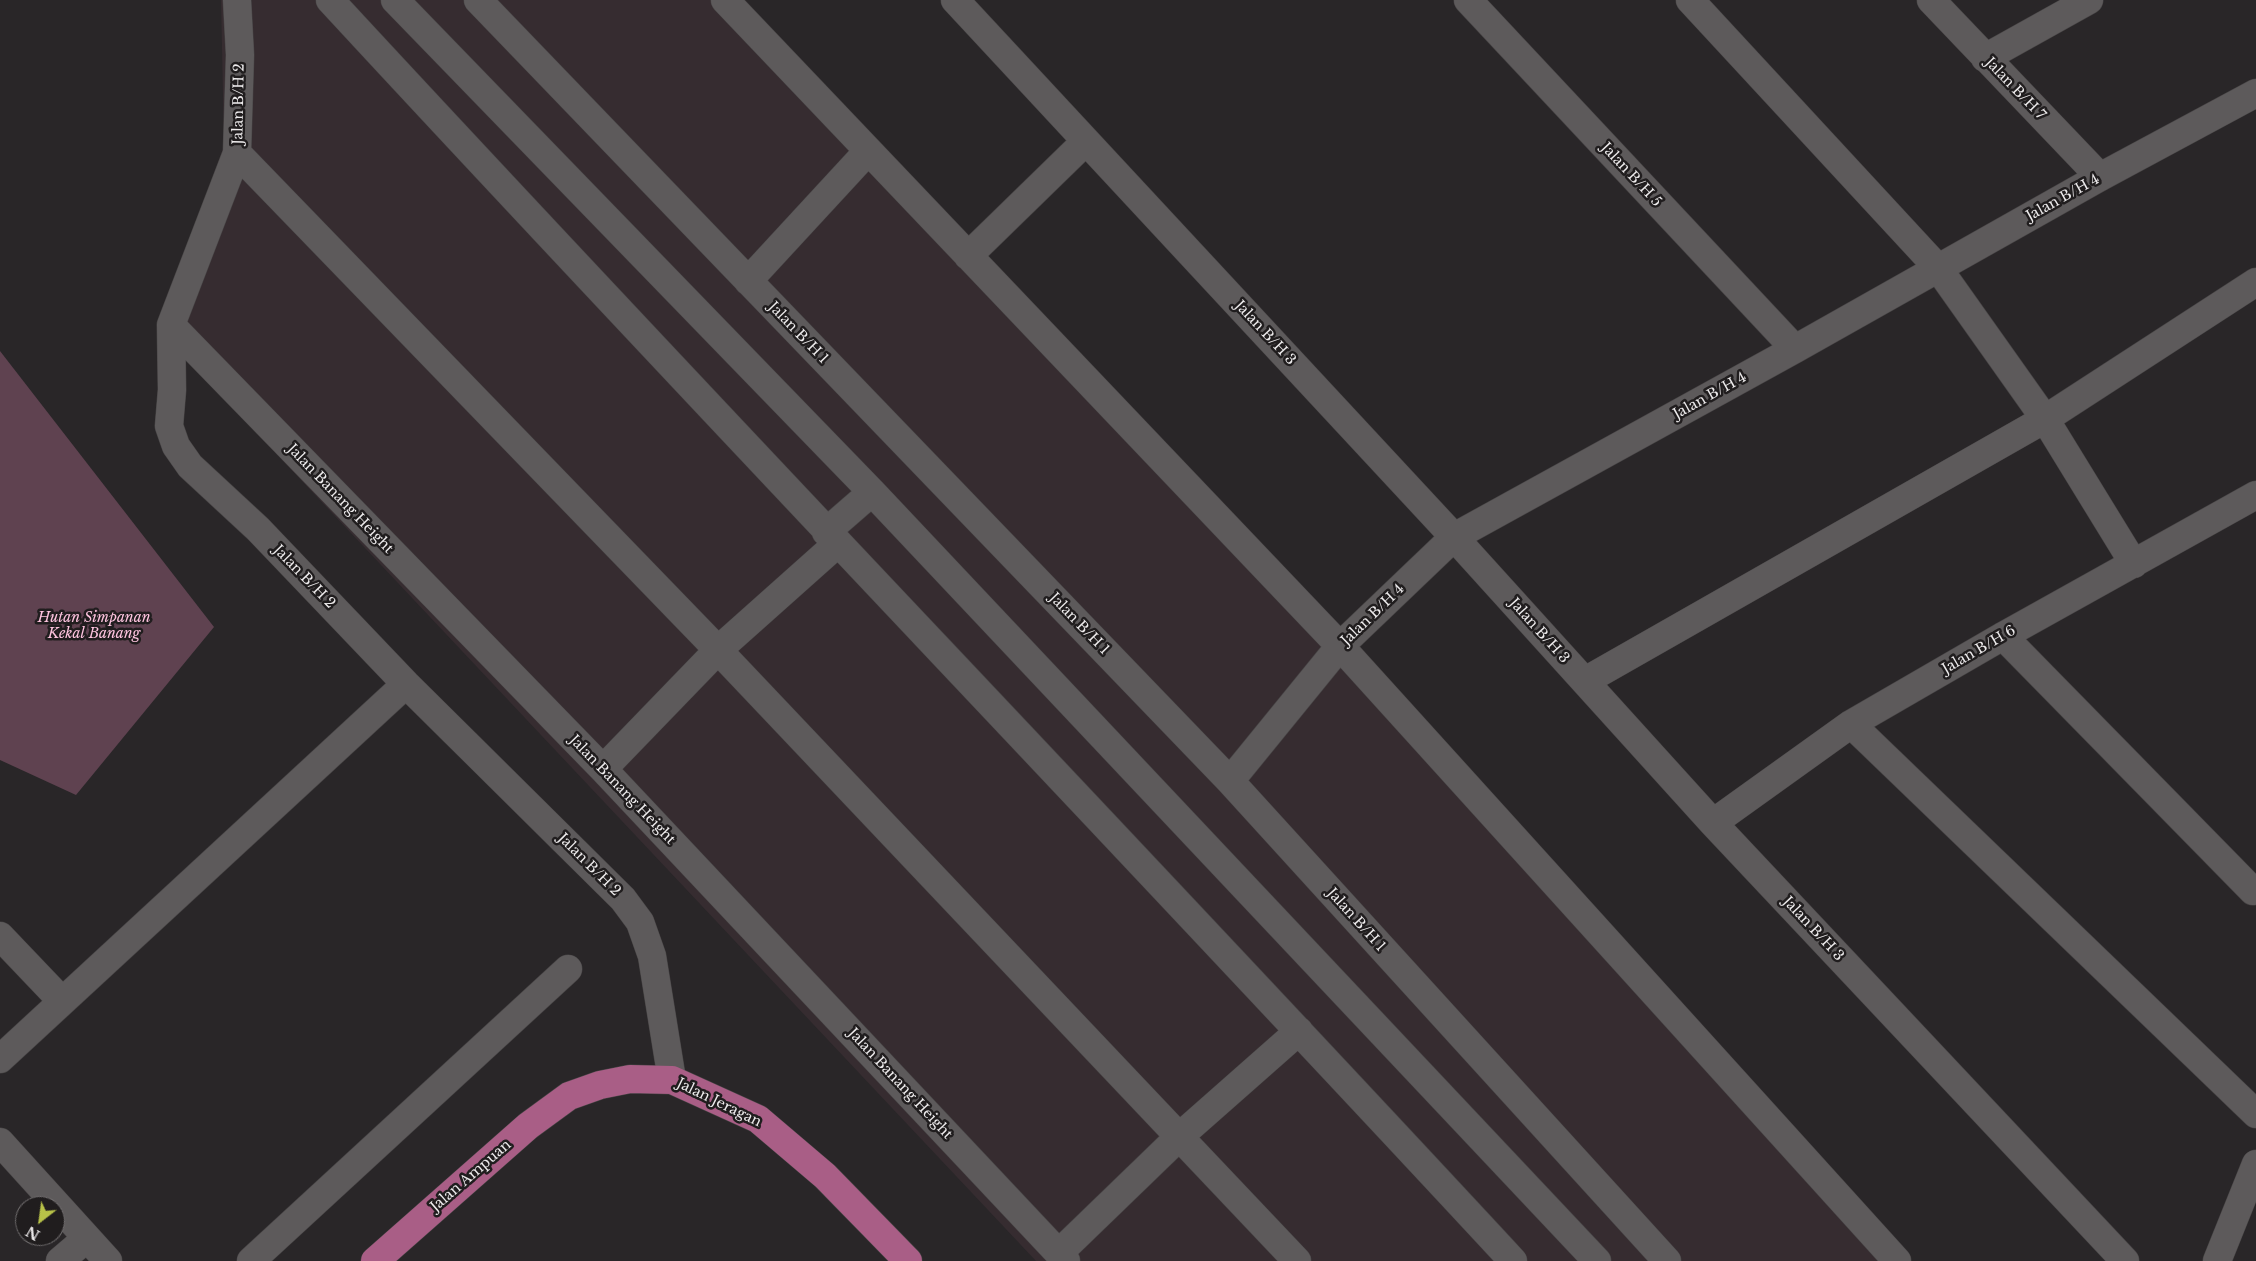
<!DOCTYPE html>
<html>
<head>
<meta charset="utf-8">
<style>
  body { margin:0 }
  #map { position:relative; width:2256px; height:1261px; overflow:hidden; background:#292628; font-family:"Libre Baskerville",serif }
  canvas { display:block }
  .north { position:absolute; left:15px; top:1196px; width:50px; height:50px; box-sizing:border-box; background:#201d1e; border:1px solid #726f70; border-radius:50%; rotate:210deg; font-size:14px; font-weight:700; line-height:20px; text-align:center; color:#edebec }
  .north::after { content:''; display:block; margin:auto; width:18px; height:22px; background:#b7c148; clip-path:polygon(50% 0,100% 100%,50% 72%,0 100%) }
</style>
</head>
<body>
<div id="map">
<canvas width="2256" height="1261"></canvas>
<div class="north">N</div>
</div>
<script>
const g = document.querySelector('canvas').getContext('2d');
g.lineJoin = 'round';
function fillPath(path, color) { g.fillStyle = color; g.fill(path, 'evenodd'); }
function stroke(path, color, width, dash) { g.strokeStyle = color; g.lineWidth = width; g.lineCap = dash ? 'butt' : 'round'; g.setLineDash(dash || []); g.stroke(path); }
function label(font, color, halo, rows, align = 'center') {
  g.font = font + ' "Libre Baskerville",serif'; g.lineWidth = 5; g.setLineDash([]); g.textBaseline = 'middle'; g.strokeStyle = halo; g.fillStyle = color; for (const [text, x, y, turn = 0] of rows) {
    g.save(); g.translate(x, y); g.rotate((+turn || 0) * Math.PI / 180); g.textAlign = isNaN(turn) ? turn : align; if (halo) g.strokeText(text, 0, 0); g.fillText(text, 0, 0); g.restore();
  }
}
fillPath(new Path2D(`
  M221 0H738L1908 1261H1036L158 328 224 146Z`), '#362c30');
fillPath(new Path2D(`
  M0 351 214 627 76 795 0 760Z`), '#5f4250');
const minor = new Path2D(`
  M237 0 240 55 237 153 171 325 172 390 169 426 176 446 190 466 258 529 406 684 623 899 640 922 652 956 672 1080
  M330 0C721 423 1121 838 1513 1261
  M395 0 872 492 1597 1261
  M478 0 1230 781 1667 1261
  M725 0 1340 646 1897 1261
  M955 0 1454 537 1713 823 2125 1261
  M1468 0 1795 349
  M1690 0 1938 268 2045 419 2134 564
  M1931 0 2100 177
  M1985 58 2089 0
  M237 153 718 650 1297 1261
  M968 256 1086 141
  M748 281 868 151
  M171 325 603 769 1066 1261
  M826 532 872 492
  M2003 636 2253 891
  M1585 681 2045 419 2256 282
  M1851 724 2256 1114
  M603 769 718 650 838 543
  M1230 781 1340 646 1454 537 1795 349 2100 177 2256 93
  M1713 823 1851 724 2003 636 2256 495
  M0 936 62 1001
  M0 1059 406 684
  M0 1142 108 1261
  M1059 1253 1180 1136 1299 1031
  M60 1261 87 1238
  M251 1261 568 969
  M2217 1261 2256 1164`);
const major = new Path2D(`
  M375 1261 528 1126 569 1096 600 1085 630 1079 672 1080 758 1119 825 1176 908 1261`);
stroke(minor, '#474445', 29);
stroke(major, '#474445', 29);
stroke(minor, '#5d5a5b', 28);
stroke(major, '#a95e86', 28);
label('14px', '#edebec', '#201d1e', [
  ["Jalan B/H 7",2015,89,46],
  ["Jalan B/H 2",239,104,-89],
  ["Jalan B/H 5",1631,175,47],
  ["Jalan B/H 4",2063,198,-29],
  ["Jalan B/H 1",798,333,46],
  ["Jalan B/H 3",1265,333,47],
  ["Jalan B/H 4",1710,396,-29],
  ["Jalan Banang Height",340,499,46],
  ["Jalan B/H 2",304,577,46],
  ["Jalan B/H 4",1373,615,-44],
  ["Jalan B/H 1",1079,624,46],
  ["Jalan B/H 3",1539,631,48],
  ["Jalan B/H 6",1979,650,-30],
  ["Jalan Banang Height",622,790,46],
  ["Jalan B/H 2",589,865,45],
  ["Jalan B/H 1",1356,920,48],
  ["Jalan B/H 3",1813,929,47],
  ["Jalan Banang Height",900,1084,47],
  ["Jalan Jeragan",719,1103,26],
  ["Jalan Ampuan",471,1176,-41]
]);
label('italic 14px', '#fec4df', '#201d1e', [
  ["Hutan Simpanan",94,618],
  ["Kekal Banang",94,634]
]);
</script>
</body>
</html>
